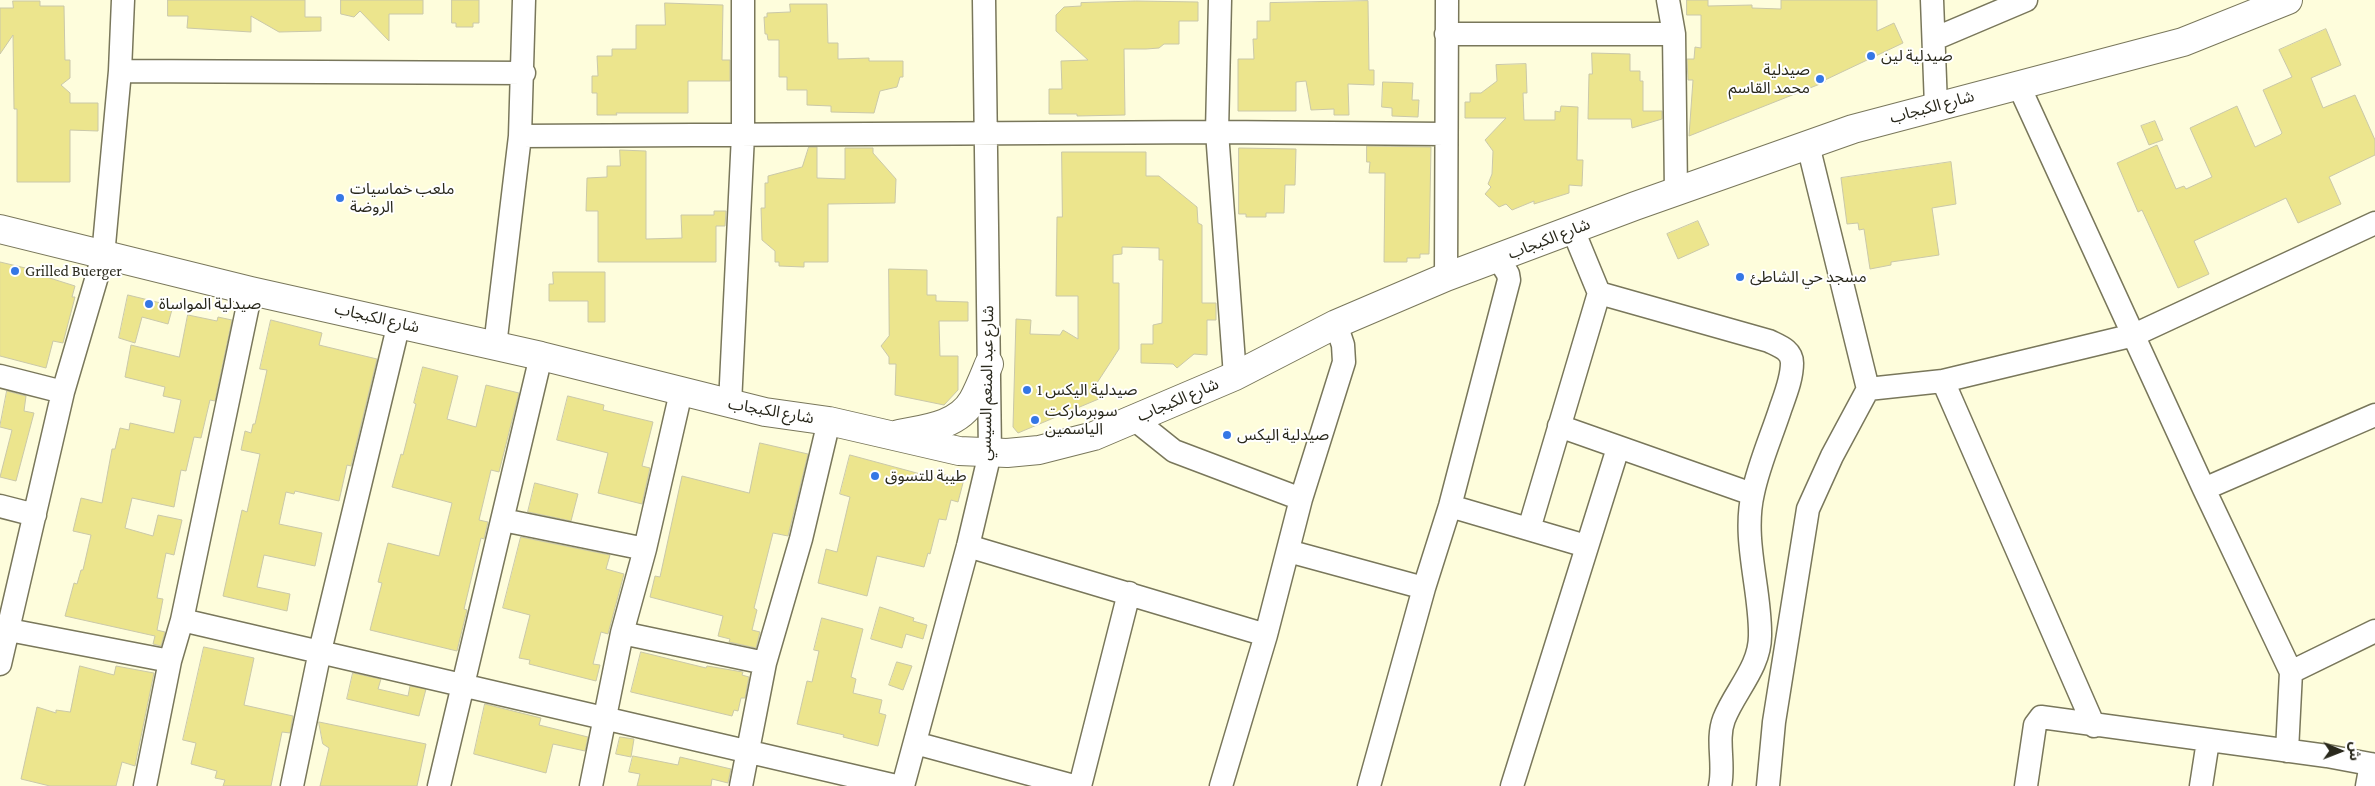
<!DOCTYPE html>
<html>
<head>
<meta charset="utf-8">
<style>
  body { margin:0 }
  #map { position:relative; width:2375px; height:786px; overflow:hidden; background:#fefddc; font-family:"Crimson Pro","Noto Sans Arabic",serif }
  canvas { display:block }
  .north { position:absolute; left:2315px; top:726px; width:50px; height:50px; -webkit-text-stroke:4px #fff; paint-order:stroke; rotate:91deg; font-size:14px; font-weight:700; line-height:20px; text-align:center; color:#29281c }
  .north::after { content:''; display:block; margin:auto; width:18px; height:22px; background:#29281c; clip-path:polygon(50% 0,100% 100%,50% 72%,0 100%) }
</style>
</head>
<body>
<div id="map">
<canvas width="2375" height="786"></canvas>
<div class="north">ش</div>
</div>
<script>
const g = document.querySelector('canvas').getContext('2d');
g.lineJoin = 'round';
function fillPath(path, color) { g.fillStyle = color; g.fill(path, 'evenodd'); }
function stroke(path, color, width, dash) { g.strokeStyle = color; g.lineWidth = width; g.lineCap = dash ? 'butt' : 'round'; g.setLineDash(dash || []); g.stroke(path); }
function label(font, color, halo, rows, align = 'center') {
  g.font = font + ' "Crimson Pro","Noto Sans Arabic",serif'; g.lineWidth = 4; g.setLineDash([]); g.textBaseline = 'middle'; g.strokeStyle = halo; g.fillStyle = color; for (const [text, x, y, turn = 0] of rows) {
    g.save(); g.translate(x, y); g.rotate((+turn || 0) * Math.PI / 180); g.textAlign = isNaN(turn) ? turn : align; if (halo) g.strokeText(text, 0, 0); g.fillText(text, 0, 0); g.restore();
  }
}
const building = new Path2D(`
  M168 0H305V17H321V31L279 32 251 16V32L187 28 188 16H168Z
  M341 0H423V14H389V41L360 11 354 17 341 14Z
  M452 0H479V23H473V27H456V23H452Z
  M1687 0H1708V6L1752 5V8L1781 9V0H1877V31L1894 23 1903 43 1825 80V82L1689 136 1693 80H1688L1687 59H1694L1695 47 1701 48V15H1687Z
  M13 1H40V6H64L65 60H70V78L61 85 70 93V103H98V131L70 130V182H17V109H14L13 35 0 54V8H13Z
  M1136 1 1198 2V21H1179V44H1164L1159 48 1146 49H1124L1125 115 1077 116V114H1049V89H1062L1061 61 1088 60 1056 31V15L1064 7 1081 6V3Z
  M1368 1 1369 70H1374V85L1348 84 1349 115H1334V109L1311 110 1306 81 1296 82V111H1238V59H1254L1253 39H1257V21H1270V3Z
  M665 3 723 5 722 60H730V81H688V113H616L617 115H597V93H592V76H598L597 56H612V49H636V25H665Z
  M790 4H827L828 43H838V59L869 58V61H903V77H900L897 87 880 91 874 113 831 112V106L807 105V90H787V77H779V40H768L767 34H765L764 17H767V13L790 12Z
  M2326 29 2341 65 2311 78 2323 108 2355 95 2375 140V155L2329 177 2341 204 2298 223 2286 198 2194 241 2209 274 2178 288 2142 210 2138 212 2117 163 2157 145 2176 189 2184 186 2186 189 2212 177 2190 128 2237 106 2255 147 2280 135 2282 133 2263 90 2292 77 2279 50Z
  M1592 53 1630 54V71H1640V81H1643V111H1662V119L1632 128 1631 119H1588L1589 74H1592Z
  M1526 64 1527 93H1523L1524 120H1555V111L1560 112 1561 106 1578 107 1577 160H1583L1582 186 1569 185V193L1534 204V201L1512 210 1506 204 1499 207 1485 194 1491 187 1488 184 1492 174 1493 151 1485 140 1506 118H1465V102H1470V93H1481L1497 81 1496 65Z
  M1383 82 1413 83 1412 100H1419L1418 117 1392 116V108L1382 107Z
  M2155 121 2163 140 2149 145 2141 126Z
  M1367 146 1431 147 1429 254H1420V258H1407V262H1384L1385 173H1369L1370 162H1367Z
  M809 147H817V178L845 179V148H873V153L896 179 895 203 828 204V262H804V267L779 266V262H775V251L762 240 761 208H765V183H768V176L802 167Z
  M1239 148 1296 149 1295 185H1285L1284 213H1266V217H1246V214H1239Z
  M620 150 646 151V239L682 238 681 215H714V211H726L725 226H716V262H598V211H586L587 178 607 177V166H620Z
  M1062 152H1146V176H1159L1197 207 1198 223 1202 225V303H1216V320H1207V355L1194 354 1177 368 1173 364 1141 363V344H1153V325L1162 323 1163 260H1159V248L1122 247V254L1113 255V283H1119V349L1095 386 1101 398 1018 433 1013 427 1016 319 1031 320 1030 334 1060 335 1063 330 1078 339V296H1056L1057 217H1062Z
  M1951 162 1956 204 1932 208 1939 255 1891 262V265L1870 269 1864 229 1859 230 1858 223 1847 224 1841 178Z
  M1698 221 1709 245 1678 259 1667 234Z
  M0 262 38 271 37 274 75 286 72 297H75L63 343 53 341 46 368 0 356Z
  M889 269 927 270V295H936V301L968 302V321H939L940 356H958V390L944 405 895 395 896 364H889V357L881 346 889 336Z
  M553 272H605V322H588V301H549V284H553Z
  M128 295 173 306 168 324 142 317 135 343 119 338Z
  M188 315 217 321 218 317 232 320 215 401 210 400 201 438 194 437 186 471 181 470 174 507 132 498 125 528 153 536 158 515 182 520 174 555 166 553 157 598 163 599 157 630 165 632 161 646 153 644 155 636 65 616 74 583 77 584 81 570H83L91 535 73 531 81 498 102 503 112 449H115L120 428 129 430 130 423 174 433 181 400 163 396 165 387 125 377 131 345 179 357Z
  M271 320 322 333 319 345 377 359 351 466 347 465 339 501 295 491 294 494 286 492 279 524 322 533 315 566 264 555 257 587 290 594 287 611 223 596 242 510 247 512 260 454 241 450 245 431 251 433 253 424H255L267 370 260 369Z
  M423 367 458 376 447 419 476 427 486 385 519 393 499 472 491 470 479 520 488 522 484 539 481 538 464 609 467 610 457 651 370 630 382 583 378 582 388 543 439 556 452 503 392 487 401 454 403 455 416 404 414 403Z
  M7 391 26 396 24 411 34 413 16 481 0 477 12 430 0 427Z
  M568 396 604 405 603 410 653 422 642 466 650 468 642 504 598 493 608 453 557 440Z
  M760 443 808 454 788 536 773 533 754 608 757 610 752 630 760 632 756 648 729 642 730 639 718 636 723 616 650 597 655 576 660 577 682 476 749 493Z
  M850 455 939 479 940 474 964 479 958 502 951 500 946 520 939 519 930 554 928 553 924 567 877 556 867 596 818 583 826 549 837 552 850 497 840 494Z
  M535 483 578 494 571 521 528 512Z
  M521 537 610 555 606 569 624 574 608 634 601 632 593 664 600 665 596 681 529 664 530 660 519 658 530 615 503 608Z
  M880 607 914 618 913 621 927 625 923 639 906 634 902 648 871 639Z
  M822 618 863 629 851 677 856 679 853 693 882 700 879 713 886 715 878 746 843 737 844 735 797 724 807 681 812 682 819 651 814 650Z
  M204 647 254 658 244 705 293 716 290 733 282 732 271 786H223L225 780 215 778 217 771 191 764 196 743 183 740Z
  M641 652 706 668 707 666 743 672 742 675 749 677 745 698H741L738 711 734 710 732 716 631 692Z
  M897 662 912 666 903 690 889 685Z
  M80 666 114 675 116 666 154 673 135 766 122 762 116 786H50L21 779 37 707 56 713V710L70 712Z
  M353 673 381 679 378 689 408 696 410 686 426 689 419 716 347 699Z
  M485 704 541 718 539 725 588 737 585 751 553 744 546 773 474 754Z
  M319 722 426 744 417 786H320L329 748 323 744Z
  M620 737 634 739 631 757 616 754Z
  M633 756 678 765 680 757 731 769 728 783 712 779 711 786H637L640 774 629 772Z`);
fillPath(building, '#ece58d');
stroke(building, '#cac8a9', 1);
const minor = new Path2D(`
  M1220 0 1217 132 1235 376
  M1668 0 1674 34 1676 192
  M1932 0 1936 106
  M1446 34H1674
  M1934 39 2026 0
  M120 71 524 73
  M2018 84 2204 489 2291 672 2287 751
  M520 136 1217 132 1445 134
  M1573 230 1599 293 1769 341C1779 346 1792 350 1792 363 1792 378 1786 393 1781 407 1772 435 1759 464 1753 493 1742 540 1761 590 1760 636 1760 667 1735 691 1724 719 1716 740 1725 764 1720 786
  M1446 277 1447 0
  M495 346 520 136 524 0
  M0 376 63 392
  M1943 381 2094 726
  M1868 389 1943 381 2134 335 2375 223
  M730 404 743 135V0
  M1134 419 1174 451 1301 499
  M1559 426 1752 494
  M2204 489 2375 415
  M0 506 35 515
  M1450 506 1586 546
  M503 520 645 549
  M1529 529 1599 293
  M968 546 1266 635
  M1288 551 1424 588
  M182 620C420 674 658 730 896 786
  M9 630 170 661
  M622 633 765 663
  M0 664 63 392 103 256 120 71 123 0
  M2291 672 2375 631
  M915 743 1074 786
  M145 786 170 661 182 620 251 291
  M292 786 320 651 399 323
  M439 786 541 356
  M591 786 622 633 645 549 681 392
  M741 786 765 663 801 539 829 421
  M903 786 968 546 990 453 984 0
  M1080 786 1129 593
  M1221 786 1266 635 1301 499 1344 362 1343 345 1336 324
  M1369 786 1424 588 1450 506 1509 280 1508 274 1498 258
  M1512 786 1618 448
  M1768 786 1774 722 1808 509 1832 456 1868 389 1808 145
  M2026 786 2035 725 2041 717 2327 756 2375 765
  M2201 786 2208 741
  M2367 786 2371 764`);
const major = new Path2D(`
  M0 229 251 291 541 356 765 412 829 421 959 451 1007 453 1039 450 1094 436 1235 376 1336 324 1446 277 1635 206 1853 129 2183 42 2288 0
  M899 434C925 429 958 426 973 400 979 389 984 376 989 364`);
stroke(minor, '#79775b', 25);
stroke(major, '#79775b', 30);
stroke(minor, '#fff', 22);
stroke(major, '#fff', 28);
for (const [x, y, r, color] of [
  [1871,56,5,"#3577e5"],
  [1820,79,5,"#3577e5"],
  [340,198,5,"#3577e5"],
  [15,271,5,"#3577e5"],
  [1740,277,5,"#3577e5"],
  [149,304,5,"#3577e5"],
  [1027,390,5,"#3577e5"],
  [1035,420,5,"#3577e5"],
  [1227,435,5,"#3577e5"],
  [875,476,5,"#3577e5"]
]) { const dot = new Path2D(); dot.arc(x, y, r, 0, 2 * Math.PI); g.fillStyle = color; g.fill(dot); stroke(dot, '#fff', 2); }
label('16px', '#29281c', '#fff', [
  ["صيدلية لين",1881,56],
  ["صيدلية",1810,70,"right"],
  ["محمد القاسم",1810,88,"right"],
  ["ملعب خماسيات",350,189],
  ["الروضة",350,207],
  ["Grilled Buerger",25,271],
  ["مسجد حي الشاطئ",1750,277],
  ["صيدلية المواساة",159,304],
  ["صيدلية اليكس 1",1037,390],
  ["سوبرماركت",1045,411],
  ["الياسمين",1045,429],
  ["صيدلية اليكس",1237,435],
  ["طيبة للتسوق",885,476]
], 'left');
label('16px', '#29281c', '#fff', [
  ["شارع الكبجاب",1932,107,-15],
  ["شارع الكبجاب",1549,239,-21],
  ["شارع الكبجاب",377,318,13],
  ["شارع عبد المنعم السيسي",987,383,-89],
  ["شارع الكبجاب",1178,400,-23],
  ["شارع الكبجاب",771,411,10]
]);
</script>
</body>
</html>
